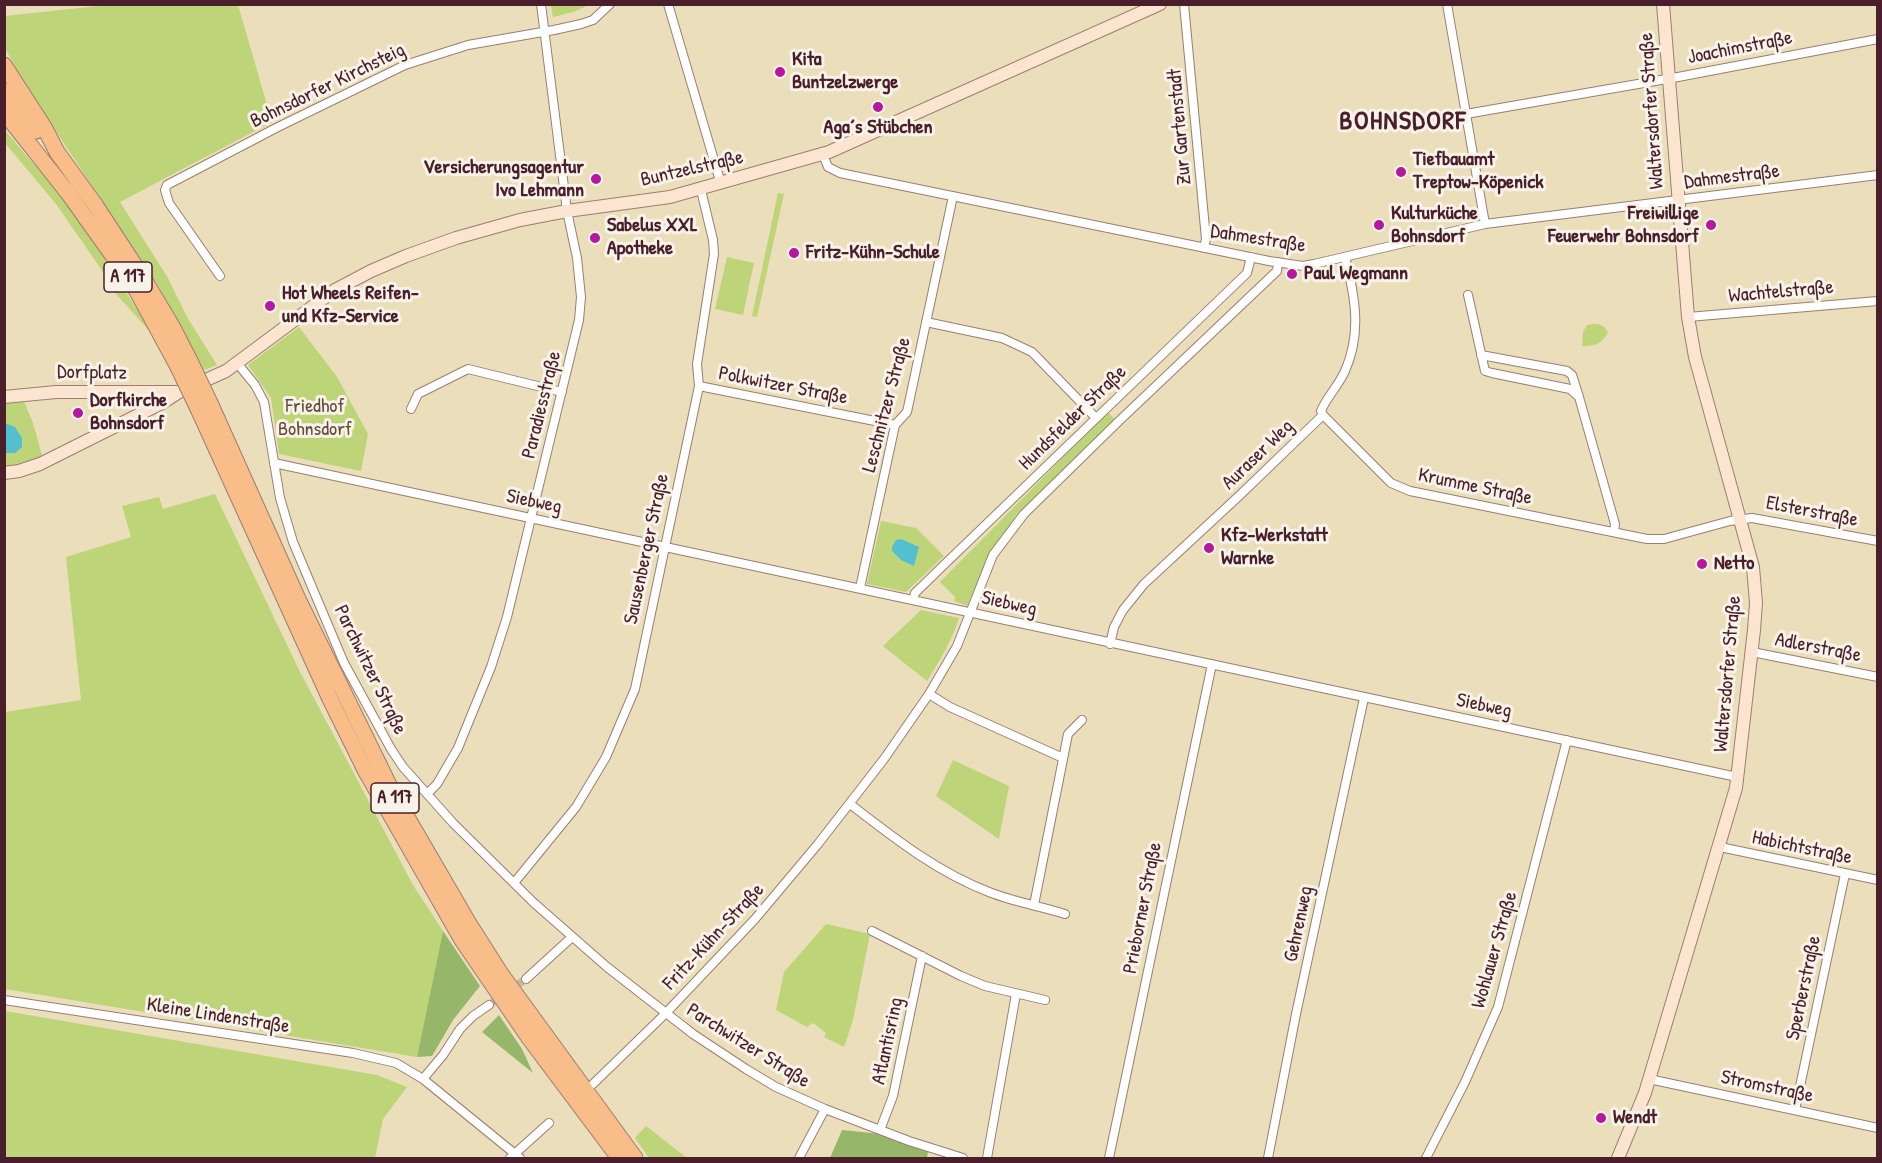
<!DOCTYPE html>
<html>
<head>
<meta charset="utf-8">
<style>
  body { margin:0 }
  #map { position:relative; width:1882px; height:1163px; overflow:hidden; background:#ebdeba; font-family:"Patrick Hand",sans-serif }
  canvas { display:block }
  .frame { position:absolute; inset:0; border:6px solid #4a1f2b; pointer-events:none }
</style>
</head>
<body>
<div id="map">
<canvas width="1882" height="1163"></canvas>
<div class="frame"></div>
</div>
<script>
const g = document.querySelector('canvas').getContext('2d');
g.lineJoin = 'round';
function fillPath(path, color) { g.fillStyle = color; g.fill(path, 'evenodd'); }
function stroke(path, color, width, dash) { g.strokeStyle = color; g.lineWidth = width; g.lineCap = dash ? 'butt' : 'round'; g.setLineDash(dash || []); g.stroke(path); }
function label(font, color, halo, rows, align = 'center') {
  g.font = font + ' "Patrick Hand",sans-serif'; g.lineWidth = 6; g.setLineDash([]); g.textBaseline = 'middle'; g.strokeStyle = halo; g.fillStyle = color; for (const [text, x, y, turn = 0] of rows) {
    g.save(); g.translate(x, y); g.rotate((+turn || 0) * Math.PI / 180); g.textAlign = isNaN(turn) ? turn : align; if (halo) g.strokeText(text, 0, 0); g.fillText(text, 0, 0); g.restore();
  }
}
fillPath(new Path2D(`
  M108 5H238L272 122 120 202 168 278 187 317 217 365 204 370 158 285 23 82 5 48 4 16Z
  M551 5V4L589 5 573 12 553 17Z
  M4 129 30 160 65 197 154 336 116 294 99 266 56 204 5 143Z
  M778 193 784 194 757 317 752 316Z
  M727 257 754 263 743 315 715 309Z
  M1594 324C1601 324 1605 326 1608 333 1601 344 1595 346 1582 346L1583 332 1587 325Z
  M299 327 337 377 368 434 361 471 279 454 271 398 248 365Z
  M23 399 33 423 43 459 5 469V402Z
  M1108 412 1116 421 1017 514 992 552 967 606 954 601 955 597 940 582Z
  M215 494 298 668 413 885 443 931 417 1057 5 989V712L81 700 66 557 131 537 122 506 159 497 163 509Z
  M881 521 916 528 944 556 906 592 867 584Z
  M921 610 959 618C952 641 940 660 927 681L883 646Z
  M953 760 1009 786 999 839 936 796Z
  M826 924 870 934 853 1020 844 1047 824 1037 826 1033 813 1023 807 1027 776 1010 784 972Z
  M5 1011 377 1075 407 1087 383 1119 375 1158H5Z
  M646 1126 687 1158H649L635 1138Z`), '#bed479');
fillPath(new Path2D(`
  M443 931 480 986 453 1020 432 1056 417 1057Z
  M499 1015 522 1049 533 1073 482 1032Z
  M842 1130 881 1134 928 1152 927 1158H830Z`), '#96b669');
fillPath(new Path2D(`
  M5 423 15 427 22 438V447L15 453H5Z
  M901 539 919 547 914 566 901 560 892 551V547L896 540Z`), '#54c0cf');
stroke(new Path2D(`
  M489 1005 526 979`), '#cbb89d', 8, [8, 4]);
const street = new Path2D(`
  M668 4 721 184
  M1184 4 1206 239 1204 248
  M1447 4 1485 224
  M1466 114 1678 77 1878 39
  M823 155 828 167 840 173 1269 261 1303 266 1314 264 1485 224 1878 175
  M220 276 169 203 165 190 167 185 278 127 405 65 468 45 554 30 581 24 593 20 610 4
  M1468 295 1485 371 1492 373 1570 389 1579 397 1615 524 1614 532
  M1688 317 1878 301
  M926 322 1002 338 1032 352 1096 418
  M1481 355 1567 371 1572 375 1579 397
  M237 363 255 385 264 402 280 498 293 542 344 663 391 749 403 767 453 823 534 903 607 967 693 1034 746 1069 776 1087 825 1109 909 1141 963 1158
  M699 386 895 425
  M411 409 418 394 468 369 562 392
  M1323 415 1391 483 1410 491 1647 539H1664L1730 521 1752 518 1878 541
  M274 463 1737 777
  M860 588 895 425 907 412 953 196
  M913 600 915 593 949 560 1247 273 1251 257
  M1110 644 1114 627 1123 610 1144 584 1240 495 1323 415 1321 411C1326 398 1339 385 1345 371 1362 333 1355 296 1345 257
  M1752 652 1878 677
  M929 694 950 707 1063 758
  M427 794 437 784 458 748 491 667 507 617 579 320 581 297 577 258 567 211 541 4
  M850 804C894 838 937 872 989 892 1014 902 1040 906 1065 914
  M1720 847 1878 880
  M514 883 576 807 606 757 635 689 699 386 697 364 714 254 713 240 701 190
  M1034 905 1068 734 1082 720
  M872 931 961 976 985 986 1045 1000
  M526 979 572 937
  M4 1000 353 1053 396 1063 423 1079 520 1158
  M423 1079 443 1055 460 1029 473 1016 489 1005
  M1649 1079 1878 1128
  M593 1084 665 1014 755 919 818 844 884 759 929 694 957 646 993 555 1024 514 1119 421 1277 271 1278 262
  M1795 1110 1845 874
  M880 1130 893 1096 922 956
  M510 1158 549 1123
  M799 1158 825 1109
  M987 1158 1016 994
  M1109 1158 1212 664
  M1268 1158 1296 1014 1364 698
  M1426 1158 1465 1082 1498 1007 1567 740`);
const secondary = new Path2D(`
  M4 397 56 392H178
  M4 473 19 471 40 464 162 403 179 392 226 371 335 290 371 271 406 256 456 238 520 220 567 211 670 197 829 152 1160 4
  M1618 1158 1645 1093 1736 788 1754 630 1756 603 1753 567 1695 357 1688 317 1663 4`);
const highway = new Path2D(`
  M4 65 44 127 57 152 96 206 147 284 172 326 190 361
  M4 91 36 131
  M4 112 68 193 133 284 178 367
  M211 405 298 599 393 793 468 922 501 974 635 1158
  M199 411 330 699 365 770 462 940 529 1038 619 1158`);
stroke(street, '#9a7e72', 10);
stroke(secondary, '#9a7e72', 14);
stroke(highway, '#9a7e72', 17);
stroke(street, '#fff', 8);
stroke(secondary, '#fce5d0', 12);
stroke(highway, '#f8bd89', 15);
const highwayBridge = new Path2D(`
  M190 361 211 405
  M178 367 199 411`);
stroke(highwayBridge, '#9a7e72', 17, []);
stroke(highwayBridge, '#f8bd89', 15);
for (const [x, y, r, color] of [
  [780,72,6,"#b5179e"],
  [878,107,6,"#b5179e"],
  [1401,172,6,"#b5179e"],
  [596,179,6,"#b5179e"],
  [1379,225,6,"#b5179e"],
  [1711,225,6,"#b5179e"],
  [595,238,6,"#b5179e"],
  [794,253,6,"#b5179e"],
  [1292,274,6,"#b5179e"],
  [270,306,6,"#b5179e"],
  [78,413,6,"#b5179e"],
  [1209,548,6,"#b5179e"],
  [1702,564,6,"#b5179e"],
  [1601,1118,6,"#b5179e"]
]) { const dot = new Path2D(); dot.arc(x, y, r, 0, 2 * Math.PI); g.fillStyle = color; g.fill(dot); stroke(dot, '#f7f3e8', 2); }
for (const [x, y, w] of [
  [128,277,48],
  [395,798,48]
]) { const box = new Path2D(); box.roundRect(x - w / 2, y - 15, w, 30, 4.5); g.fillStyle = '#f7f3e8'; g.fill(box); stroke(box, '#4a1f2b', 1.5); }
label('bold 18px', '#4a1f2b', null, [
  ["A 117",128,277],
  ["A 117",395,798]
]);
label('20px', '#4a1f2b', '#f7f3e8', [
  ["Joachimstraße",1740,48,-11],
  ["Bohnsdorfer Kirchsteig",328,86,-26],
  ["Waltersdorfer Straße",1652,111,-94],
  ["Zur Gartenstadt",1180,127,-95],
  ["Buntzelstraße",692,169,-13],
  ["Dahmestraße",1732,177,-7],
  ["Dahmestraße",1258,239,9],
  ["Wachtelstraße",1781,292,-5],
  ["Dorfplatz",92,373,1],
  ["Polkwitzer Straße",783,386,11],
  ["Paradiesstraße",542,405,-76],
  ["Leschnitzer Straße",887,405,-75],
  ["Hundsfelder Straße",1073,418,-44],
  ["Auraser Weg",1258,455,-44],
  ["Krumme Straße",1475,487,12],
  ["Siebweg",534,502,12],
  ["Elsterstraße",1812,512,11],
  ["Sausenberger Straße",647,549,-78],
  ["Siebweg",1009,604,13],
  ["Adlerstraße",1818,648,11],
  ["Parchwitzer Straße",370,670,64],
  ["Waltersdorfer Straße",1728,674,-85],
  ["Siebweg",1484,706,12],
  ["Habichtstraße",1802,848,12],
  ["Prieborner Straße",1143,908,-79],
  ["Gehrenweg",1299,924,-78],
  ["Fritz-Kühn-Straße",714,937,-47],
  ["Wohlauer Straße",1495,950,-74],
  ["Sperberstraße",1804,988,-78],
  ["Kleine Lindenstraße",218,1016,9],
  ["Atlantisring",888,1041,-78],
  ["Parchwitzer Straße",748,1046,32],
  ["Stromstraße",1767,1087,12]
]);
label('bold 20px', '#4a1f2b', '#f7f3e8', [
  ["Kita",792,60],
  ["Buntzelzwerge",792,83],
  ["Aga´s Stübchen",878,128,"center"],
  ["Tiefbauamt",1413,160],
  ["Treptow-Köpenick",1413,183],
  ["Versicherungsagentur",584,168,"right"],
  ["Ivo Lehmann",584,191,"right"],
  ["Kulturküche",1391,214],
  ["Bohnsdorf",1391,237],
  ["Freiwillige",1699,214,"right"],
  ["Feuerwehr Bohnsdorf",1699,237,"right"],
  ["Sabelus XXL",607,226],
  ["Apotheke",607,249],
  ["Fritz-Kühn-Schule",806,253],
  ["Paul Wegmann",1304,274],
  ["Hot Wheels Reifen-",282,294],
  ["und Kfz-Service",282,317],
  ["Dorfkirche",90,401],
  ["Bohnsdorf",90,424],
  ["Kfz-Werkstatt",1221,536],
  ["Warnke",1221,559],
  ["Netto",1714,564],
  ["Wendt",1613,1118]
], 'left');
label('20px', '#674c3e', '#f7f3e8', [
  ["Friedhof",315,407],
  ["Bohnsdorf",315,430]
]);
g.letterSpacing = '1.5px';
label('bold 26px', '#4a1f2b', '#f7f3e8', [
  ["BOHNSDORF",1403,122]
]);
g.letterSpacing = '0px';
</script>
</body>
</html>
